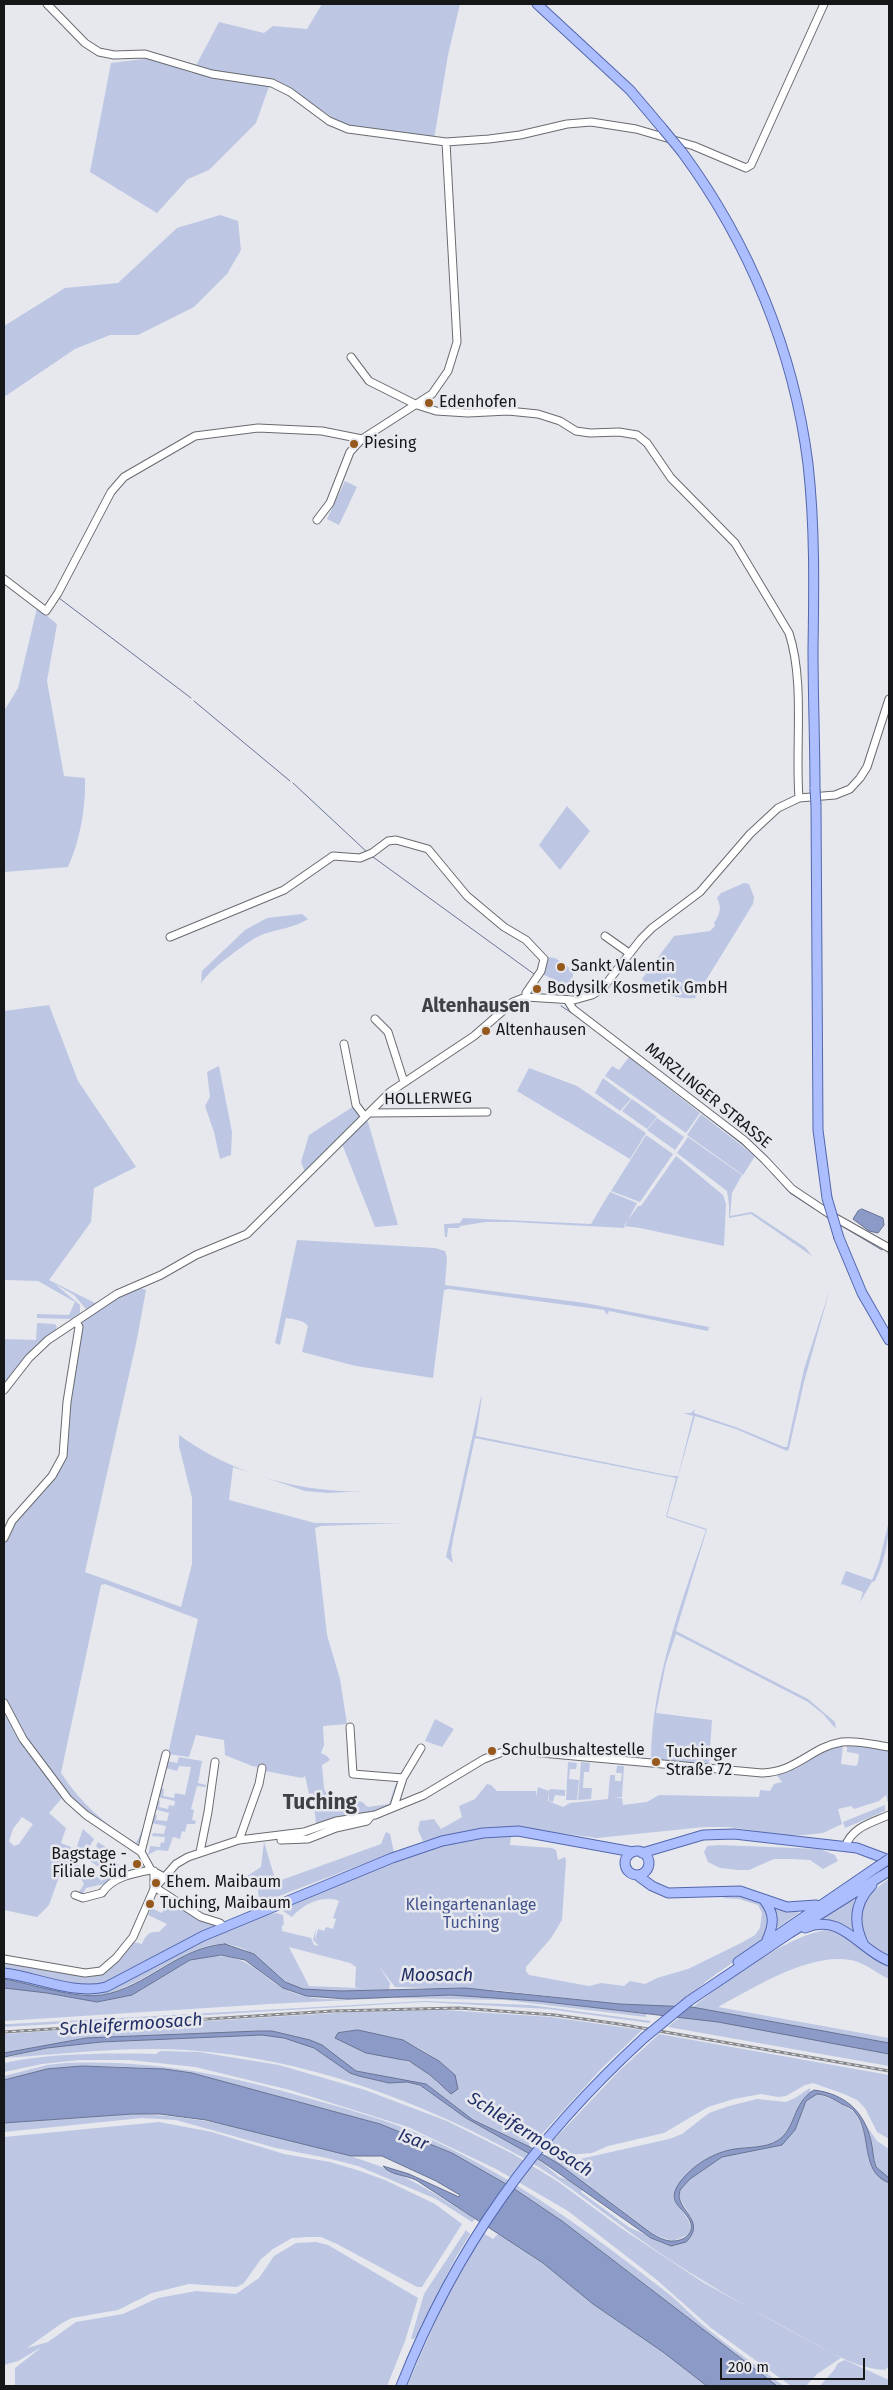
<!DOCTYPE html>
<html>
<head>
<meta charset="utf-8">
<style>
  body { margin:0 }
  #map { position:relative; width:893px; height:2390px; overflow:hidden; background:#e6e8ee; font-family:"Fira Sans",sans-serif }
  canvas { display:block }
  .frame { position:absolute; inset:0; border:5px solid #161719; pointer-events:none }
  .scale { position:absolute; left:720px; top:2358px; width:145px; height:22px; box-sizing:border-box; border:2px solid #161719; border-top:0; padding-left:6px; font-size:15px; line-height:18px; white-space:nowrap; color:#161719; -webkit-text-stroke:4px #e6e8ee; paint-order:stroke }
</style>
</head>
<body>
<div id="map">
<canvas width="893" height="2390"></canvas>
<div class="frame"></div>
<div class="scale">200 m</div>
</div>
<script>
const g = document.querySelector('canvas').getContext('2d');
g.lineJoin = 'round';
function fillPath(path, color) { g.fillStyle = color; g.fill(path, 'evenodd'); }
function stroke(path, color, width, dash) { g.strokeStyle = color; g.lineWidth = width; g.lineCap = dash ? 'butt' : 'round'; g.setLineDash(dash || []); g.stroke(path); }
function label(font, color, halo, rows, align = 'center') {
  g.font = font + ' "Fira Sans",sans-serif'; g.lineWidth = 5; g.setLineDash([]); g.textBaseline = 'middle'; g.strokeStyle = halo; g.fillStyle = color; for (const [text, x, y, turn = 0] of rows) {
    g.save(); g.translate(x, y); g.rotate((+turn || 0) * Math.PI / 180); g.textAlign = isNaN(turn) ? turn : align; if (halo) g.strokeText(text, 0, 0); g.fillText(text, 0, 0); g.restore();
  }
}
fillPath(new Path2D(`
  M322 4H460L448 55 434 139 345 126 286 86 271 81 256 123 209 170 188 179 157 213 90 172 111 63 152 58 192 73 219 22 264 33 273 26 307 29Z
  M220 215 238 221 241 250 227 274 194 307 138 335H110L75 349 4 397V326L65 288 118 283 177 228Z
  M345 481 357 487 339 525 327 519Z
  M37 608 57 624 47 681 64 776 85 778C86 807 80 841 68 867L4 872V711L18 688Z
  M567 806 590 831 560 870 539 845Z
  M744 883 749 884 754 897 753 904 695 998C676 1000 656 992 642 979L674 936 710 931 715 926 714 923C720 914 722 908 717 898L721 893Z
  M302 914 308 919C297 927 274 930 261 935 248 941 207 971 201 984L202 971 245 930 267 918Z
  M548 957 555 958 574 971 570 987 542 974Z
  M49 1005 78 1081 136 1167 94 1188 91 1222 49 1280 97 1304 86 1309 74 1295 55 1284 80 1305V1313L71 1319 37 1318V1314L69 1315 75 1302 38 1281 4 1280V1011Z
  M629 1057 700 1113 686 1133 605 1076 612 1066 619 1070Z
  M219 1066 232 1132 231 1155 220 1159 214 1132 205 1106 210 1097 207 1072Z
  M529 1068 577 1086 646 1133 630 1159 517 1091Z
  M603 1078 631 1099 620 1111 595 1093Z
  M632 1099 657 1117 647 1129 622 1111Z
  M354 1106 361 1118 305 1172 301 1162 309 1135Z
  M701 1114 755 1156 743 1175 687 1135Z
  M657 1118 684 1137 675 1150 647 1130Z
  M366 1119 368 1122 398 1225 375 1227 342 1144Z
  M646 1135 673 1154 640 1202 611 1191Z
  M688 1137 742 1175 732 1193 730 1216 752 1212 806 1248 812 1256 751 1214 729 1218V1205L727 1191 677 1153Z
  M676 1156 723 1195 726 1204 724 1246 640 1228 624 1226 638 1206H641Z
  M610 1192 637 1203 624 1228 513 1222H486L460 1226 459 1228H448L447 1237H445L444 1224 460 1223 463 1218 591 1224Z
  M297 1240 435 1248 445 1251 447 1258 445 1285 585 1303 709 1327 708 1331 609 1311 607 1315 604 1310 449 1289 444 1290 433 1378 356 1366 302 1352 308 1326C303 1320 293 1319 286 1318L280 1345 275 1343Z
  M139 1288 146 1290 137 1339 85 1572 181 1607 192 1564V1498L179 1446V1435C231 1473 299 1493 363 1491L329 1493 305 1491 233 1467 229 1500 315 1523H402L321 1526 315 1528 327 1635 340 1679 347 1724 323 1726 324 1745 321 1753 327 1756 330 1760 322 1765 324 1788 332 1808C345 1810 357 1799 362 1802 364 1803 366 1806 368 1807L389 1804 396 1783 398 1784 391 1805 378 1812 316 1824 313 1793 309 1794 305 1776 302 1778 265 1771V1768L252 1766 225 1755 224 1740 196 1735 189 1757 168 1754 198 1619 105 1584 101 1585 61 1773C80 1802 106 1826 136 1843L143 1829 144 1833 137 1845 84 1811 66 1793 57 1780 55 1788 62 1798 49 1813 66 1828 61 1843 71 1847 70 1861 59 1877 49 1905 37 1917 4 1910V1545L10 1526 59 1468 81 1321 121 1294ZM22 1817 33 1824 19 1844 14 1846 9 1841 13 1829Z
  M830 1289 804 1382 789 1449 787 1451 736 1429 695 1416 667 1516 707 1529 676 1631 808 1699 835 1722 836 1729 823 1714 808 1702 676 1634 666 1663 656 1713 712 1720 709 1764 651 1759C652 1680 681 1604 706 1530L666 1517 676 1478 475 1438 453 1539 451 1552 453 1563 446 1557 481 1397 482 1396 476 1436 672 1476H678L693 1416 683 1413H691L695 1409 694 1413 738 1428 784 1447H787L804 1369Z
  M37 1323 55 1324 57 1327 54 1333 4 1386V1339L36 1340Z
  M889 1521C889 1542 884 1562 875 1581L872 1582 860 1602 863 1592 842 1584 840 1586 846 1571 872 1580 879 1562Z
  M435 1719 454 1729 442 1747 425 1741Z
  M837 1746H843L841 1764 856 1766 858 1763 859 1754 847 1752V1746H866L889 1750V1807L886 1795 879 1801 854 1809 851 1806 838 1809 842 1824 823 1833 805 1835H782L729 1827H704L597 1838 510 1827 466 1831 423 1841 418 1830 420 1821 434 1819 441 1829 462 1817 459 1806 475 1799 487 1784 491 1785 497 1791H536V1797L538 1787 549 1791 550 1789 565 1790V1796L555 1795 553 1802 549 1801V1792L548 1801 563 1807 570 1803 608 1799 610 1775H615V1781H621L622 1773H616L617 1766H624L622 1797 613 1798H622L623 1805 647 1802 659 1795 759 1797 760 1790 770 1791 774 1784 782 1782 776 1774 823 1751Z
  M179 1757 202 1761 198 1783 206 1785V1787L197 1786 191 1809 194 1810 192 1820 196 1821 195 1824H187L185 1832 182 1831 180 1839 173 1837 168 1851 157 1850 148 1855 150 1846 160 1847 161 1842 164 1843 165 1837 152 1836 153 1833 164 1834 166 1826 151 1823 153 1814 157 1815 156 1820 167 1821 169 1813 154 1809 156 1800 160 1801 159 1807 168 1809 169 1805 174 1806 175 1801 157 1797 160 1788 164 1789 163 1796 174 1798 175 1793 185 1795 191 1767 179 1766 177 1771 165 1768 168 1761 177 1763Z
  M568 1762 577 1763 576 1769H570L569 1779 579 1780 577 1800H566Z
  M581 1762 590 1763 589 1772H584L583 1788H592L591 1799 578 1800Z
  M885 1805V1811L845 1828 843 1822Z
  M83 1829 94 1839 90 1846 86 1844 75 1863 83 1868 84 1867 102 1881 107 1873 90 1861 98 1848 96 1846 98 1842 115 1853 112 1859 119 1865 117 1868 123 1875 104 1884 86 1888 82 1895 79 1892 84 1884 77 1872 74 1878 68 1874 64 1879 60 1878 71 1863Z
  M386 1832 390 1834 394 1852 261 1903 258 1893 259 1883 255 1881 256 1877 251 1875 246 1880 244 1878 261 1867 264 1842 276 1882 381 1844Z
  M508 1835 511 1837 510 1845 552 1848 556 1850 558 1860 565 1857 566 1861 562 1920 551 1938 526 1967V1971L529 1975 589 1986 601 1983 624 1986 630 1981 645 1984 657 1978 688 1969 741 1943 755 1935 760 1928 762 1913 758 1905 739 1899 723 1898 725 1896C750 1893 784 1906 764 1937 757 1948 716 1973 703 1984 694 1991 685 2004 673 2008L620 2004 495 1990 395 1987 378 1965 390 1983 389 1990C362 1990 315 1997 291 1985 266 1973 259 1947 224 1944 189 1942 142 1986 105 1994 78 2000 32 1984 4 1979V1976L112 1988 179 1952 222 1931 262 1916 276 1913 283 1915 284 1926 282 1925V1931L311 1938 314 1945 319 1946 313 1940 316 1928 315 1941 318 1929 324 1931 326 1927 333 1929 336 1919 333 1918 339 1901C323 1894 302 1905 292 1917L283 1911 286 1905C358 1876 430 1838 508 1835ZM289 1947 350 1963 356 1967 355 1987 359 1988 309 1986Z
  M719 1845 820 1849 835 1855 838 1861 823 1869 810 1860 792 1859H774L749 1870H738L720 1868 708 1862 704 1852 707 1846Z
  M889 1879V1959C884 1955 877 1952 873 1948 846 1924 865 1894 889 1879Z
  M157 1894 165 1896 216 1923 219 1927 105 1984 81 1986 4 1970V1961L89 1977 104 1973 133 1942 142 1944C146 1935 149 1931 159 1932L167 1924 148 1915 151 1908 162 1913 168 1900Z
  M854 1896 853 1923 855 1931 830 1921H817Z
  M777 1907 797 1911 799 1913 777 1928 774 1909Z
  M826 1930 841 1934 889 1964V1979C878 1974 866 1964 855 1961 812 1950 754 1988 718 2007L889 2038V2066L668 2027C705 1997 780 1937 826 1930Z
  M212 1956C254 1954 261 1981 294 1993 323 2004 360 1998 390 1996V1998L269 2004 4 2021V1988L47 1993 97 2002 132 1995 190 1960Z
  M450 1995 538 2001 646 2014V2017L505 2000 395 1998V1996Z
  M425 2001 530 2005 651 2021 649 2023 548 2009 425 2002 4 2027V2024H10Z
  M445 2010 551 2017 642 2030 601 2069 542 2134 534 2140 528 2139 530 2147 473 2120 426 2084 356 2071 321 2045 310 2040 272 2031 86 2038 4 2053V2034L351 2012ZM378 2035C408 2038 434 2055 455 2075L442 2087C416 2060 401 2058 366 2053Z
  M659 2034 889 2075V2139L877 2132 865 2108 857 2100 844 2094 813 2083 805 2085 786 2096 778 2097 761 2094 734 2099 708 2107 664 2133 608 2146 592 2153 568 2155 563 2152H547L545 2149 618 2072Z
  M262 2035 284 2038 314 2048 350 2073 389 2083 407 2082 420 2085 466 2118 537 2158 559 2177 568 2180 582 2189 581 2192 630 2228C644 2233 656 2242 671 2246L691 2237 692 2219 679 2197 680 2190 690 2179 722 2157 782 2145 795 2130 806 2101 817 2094 837 2101 856 2113 864 2132 869 2161 886 2182 889 2183V2366L885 2370C855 2369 826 2349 800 2336 749 2308 699 2280 651 2247 607 2217 567 2182 520 2156 419 2100 303 2058 187 2050 126 2046 64 2054 4 2058L46 2048 101 2042Z
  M160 2051 199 2052 279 2065 365 2090 447 2121 513 2154 557 2181 621 2228 704 2283 841 2358 817 2374 806 2386H791L711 2328 657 2280 568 2211 496 2169 408 2127 290 2090 195 2067 130 2060H80L42 2064 4 2072V2063C53 2053 105 2053 156 2054Z
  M65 2063C146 2060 215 2072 293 2094 338 2107 385 2118 428 2138 516 2178 594 2235 670 2295 681 2304 691 2315 703 2325 729 2347 757 2366 784 2386H777L562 2221 513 2188 452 2153 380 2124 192 2073C130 2064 64 2063 4 2080V2076L47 2065Z
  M810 2088 811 2092C793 2105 794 2130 780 2139 748 2160 720 2136 688 2177 683 2183 677 2188 674 2195 677 2211 694 2218 690 2234L673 2241 652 2234 609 2201 543 2155 580 2159 669 2139 682 2134 709 2113 729 2106 757 2099 786 2102 795 2098Z
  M132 2114C190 2115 245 2128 301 2143 328 2150 356 2157 382 2167 415 2180 445 2200 475 2219L472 2222 436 2199 358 2166 327 2158 276 2148 176 2120 142 2118 4 2132V2123Z
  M159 2122 212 2132 284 2154 330 2162 357 2170 385 2180 435 2204 462 2224 422 2287H417L337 2244 321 2237H308L292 2238 273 2249 261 2259 244 2283 237 2287 189 2284 152 2293 118 2310 72 2318 62 2323 27 2348 48 2342 76 2322 123 2314 158 2298 196 2291 236 2294 259 2278 274 2256 296 2243 316 2242 328 2245 418 2298 405 2341 387 2386H15V2368L42 2347 18 2361 4 2365V2137Z
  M864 2122 877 2141 889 2149V2178L876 2167 869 2134Z
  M466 2230 470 2234 456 2257 417 2335 414 2339H411L424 2294Z
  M483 2233 493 2239 498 2234 543 2263 593 2304 663 2352 707 2386H407L442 2307Z
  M845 2360 889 2380V2386H820L834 2370 838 2363Z`), '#bdc7e4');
const water = new Path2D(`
  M862 1209 883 1218 884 1225 878 1233 869 1231 853 1219 858 1211Z
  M225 1944 254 1954 285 1982 303 1989 341 1991 465 1988 620 2004 692 2007 889 2043V2054L718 2022 538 2001 450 1995 347 1999 306 1996 283 1988 245 1960 221 1955 190 1960 132 1995 97 2002 47 1993 4 1988V1979C32 1984 75 1999 102 1995 146 1988 178 1947 225 1944Z
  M358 2030 403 2040 439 2061 455 2075 458 2089 451 2094 430 2075 409 2061 366 2053 335 2038 338 2033Z
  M259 2031H272L310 2040 322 2045 356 2071 426 2084 473 2120 530 2147 559 2164 652 2234C658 2237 663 2240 670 2241 681 2242 696 2235 690 2221 683 2206 665 2203 680 2182 693 2165 714 2152 735 2149 749 2147 765 2148 777 2141 796 2130 792 2103 814 2090 845 2094 864 2111 871 2141 873 2149 873 2159 876 2167L889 2178V2183C859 2171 873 2134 855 2112 852 2108 846 2106 842 2104 834 2099 826 2095 817 2094L806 2101 795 2130 782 2145 722 2157 690 2179 680 2190 679 2197C683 2214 705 2223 686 2242L671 2246 651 2238 537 2158 466 2118 420 2085 407 2082 389 2083 359 2076 350 2073 314 2048 284 2038 262 2035 101 2042 47 2048 4 2057V2053L86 2038Z
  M82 2066 164 2069 192 2073 380 2124 452 2153 513 2188 562 2221 777 2386H707L663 2352 593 2304 543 2263 416 2180C405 2175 390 2175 383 2166L409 2174 459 2197 460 2195 436 2181 382 2156H351L206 2120 160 2114H132L4 2123V2080L47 2069Z`);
fillPath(water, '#8b9ac7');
stroke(water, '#687393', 1);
stroke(new Path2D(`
  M59 598 191 698
  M194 701 290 781
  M293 783 368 853
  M373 857 534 974
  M561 1006 575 1015
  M677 1093 747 1148
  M761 1161 790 1193 830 1219
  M840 1225 882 1250
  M888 1253H889`), '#687393', 1);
const minor = new Path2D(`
  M47 4 85 43 99 52 114 55 145 54 212 74 272 83 290 92 329 121 348 129 446 142 489 139 520 135 567 124 591 122 636 129 694 146 746 168 751 165 824 4
  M351 357 369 381 417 405 436 411 468 413 508 411 538 414 560 421 576 431 590 433 619 432 637 435 647 443 671 478 735 543 789 633C805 682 795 746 799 798
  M317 520 330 503 350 452 362 439 432 394 448 371 457 342 446 142
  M4 579 46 611 58 593 111 492 124 477 195 436 258 428 322 431 362 439
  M605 936 629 953
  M170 937 284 890 333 856 360 858 372 853 388 841 396 840 428 849 467 896 504 927 526 940 544 959 541 971 526 993V997
  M568 1001 573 1009 744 1140 765 1160 792 1189 834 1217 889 1248
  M375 1019 388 1032 404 1082
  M344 1044 356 1105 365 1117
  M369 1113 487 1112
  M4 1390 29 1358 48 1340 117 1294 161 1275 196 1255 247 1234 390 1092 474 1036 513 1002 526 997 574 1000 592 995 602 989 641 939 652 928 700 892 750 834 778 808 799 798 835 795 850 789 860 778 867 767 889 699
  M4 1538 12 1521 52 1476 63 1456 67 1402 79 1327 76 1321
  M4 1703 23 1739 68 1799 86 1815 141 1852 151 1870 164 1877
  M350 1727 353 1774 403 1778
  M394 1806 403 1778 421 1748
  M239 1840 259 1784 262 1768
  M281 1840 308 1839 336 1828 367 1821 371 1816
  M845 1847C852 1827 871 1823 889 1815
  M141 1852 166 1754
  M200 1852 208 1812 215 1762
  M156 1888 201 1917 220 1923 224 1928
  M154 1889 176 1864 188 1857 239 1840 304 1832 336 1821 375 1815 424 1795 484 1759 508 1750 762 1773C797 1772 811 1747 842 1742 857 1740 875 1745 889 1747
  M75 1895 83 1898 102 1893C112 1877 134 1873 151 1870
  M4 1959 85 1973 101 1971 116 1958 133 1937 154 1889V1871`);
const major = new Path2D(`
  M537 4 630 90 663 129
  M682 152C749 243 794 351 808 464 815 526 814 588 813 649 813 696 815 743 815 789
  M816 805 818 1130 827 1198
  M839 1238 862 1293 889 1340
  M625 1863a12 12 0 1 1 24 0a12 12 0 1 1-24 0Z
  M642 1853 703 1835 734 1834 857 1848 889 1860
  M637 1875 652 1886 668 1893 740 1891 787 1907 816 1905
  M764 1900C775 1914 774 1924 767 1940
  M805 1928C842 1912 859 1950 889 1961
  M863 1943C853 1922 855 1902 872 1885
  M738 1962 877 1867
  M4 1973C37 1977 73 1995 106 1987L203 1936 392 1858 442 1841 483 1833 518 1831 633 1852
  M689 2001 790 1933 889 1871
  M401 2386C456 2247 534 2139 644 2038`);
stroke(minor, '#696b70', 9);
stroke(major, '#5467ad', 11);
stroke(minor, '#fff', 7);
stroke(major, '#acbefd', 9);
const rail = new Path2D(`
  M4 2032 333 2011 459 2008 555 2015 619 2024 889 2071`);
stroke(rail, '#86888c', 3);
stroke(rail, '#e6e8ee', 1, [4]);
const majorBridge = new Path2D(`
  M663 129 682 152
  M815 789 816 805
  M827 1198 839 1238
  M877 1867 889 1859
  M644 2038 689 2001`);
stroke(majorBridge, '#5467ad', 11, []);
stroke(majorBridge, '#acbefd', 9);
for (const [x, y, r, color] of [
  [429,403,5,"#96591d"],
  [354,444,5,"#96591d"],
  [561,967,5,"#96591d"],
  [537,989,5,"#96591d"],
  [486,1031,5,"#96591d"],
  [492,1751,5,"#96591d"],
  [656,1762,5,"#96591d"],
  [137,1864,5,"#96591d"],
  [156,1883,5,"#96591d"],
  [150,1904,5,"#96591d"]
]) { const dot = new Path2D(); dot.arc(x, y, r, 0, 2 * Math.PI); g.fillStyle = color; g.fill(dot); stroke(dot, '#e6e8ee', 2); }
label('16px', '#161719', '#e6e8ee', [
  ["Edenhofen",439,403],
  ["Piesing",364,444],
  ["Sankt Valentin",571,967],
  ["Bodysilk Kosmetik GmbH",547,989],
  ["Altenhausen",496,1031],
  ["Schulbushaltestelle",502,1751],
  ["Tuchinger",666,1753],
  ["Straße 72",666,1771],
  ["Bagstage -",127,1855,"right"],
  ["Filiale Süd",127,1873,"right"],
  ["Ehem. Maibaum",166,1883],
  ["Tuching, Maibaum",160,1904]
], 'left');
label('16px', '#161719', '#e6e8ee', [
  ["MARZLINGER STRASSE",708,1096,39],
  ["HOLLERWEG",428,1099,-1]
]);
label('16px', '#42538e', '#e6e8ee', [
  ["Kleingartenanlage",471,1906],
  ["Tuching",471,1924]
]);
label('italic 18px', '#222f66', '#e6e8ee', [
  ["Moosach",437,1976],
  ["Schleifermoosach",131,2025,-4],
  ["Schleifermoosach",530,2135,32],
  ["Isar",413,2140,21]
]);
label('bold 19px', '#3e4044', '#e6e8ee', [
  ["Altenhausen",476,1007]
]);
label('bold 21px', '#3e4044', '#e6e8ee', [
  ["Tuching",320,1803]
]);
</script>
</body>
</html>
